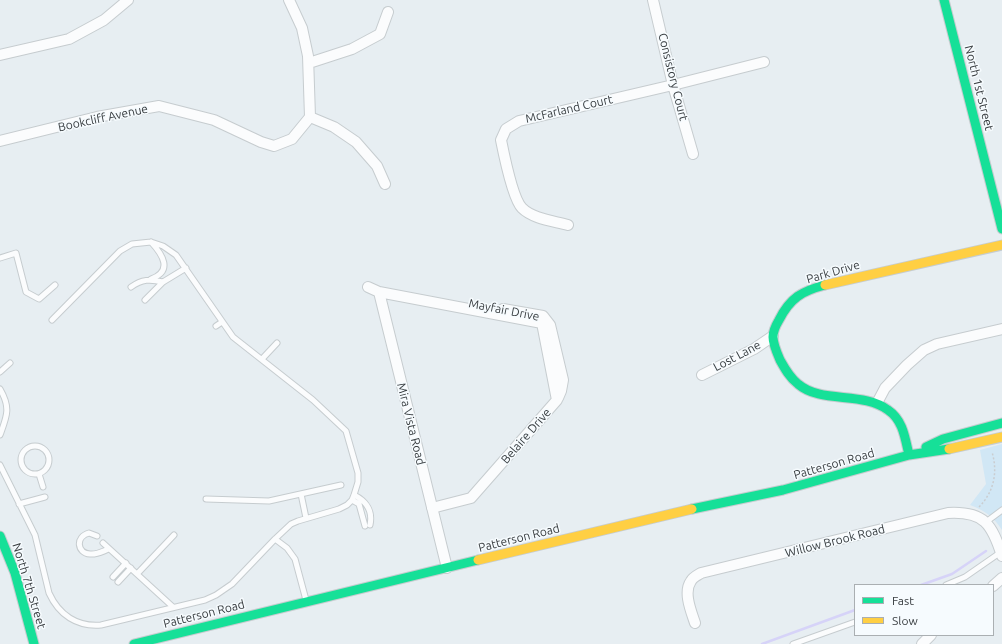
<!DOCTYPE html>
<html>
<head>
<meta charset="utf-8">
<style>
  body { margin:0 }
  #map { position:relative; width:1002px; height:644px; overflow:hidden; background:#e7eef2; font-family:Ubuntu,sans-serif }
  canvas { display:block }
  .legend { position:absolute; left:854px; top:584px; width:140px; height:52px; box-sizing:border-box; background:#f6fbfe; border:1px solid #aaafb2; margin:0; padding:5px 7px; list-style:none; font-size:12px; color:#383d40 }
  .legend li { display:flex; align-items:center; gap:8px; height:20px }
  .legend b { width:20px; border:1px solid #aaafb2 }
</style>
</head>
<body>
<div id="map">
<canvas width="1002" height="644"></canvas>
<ul class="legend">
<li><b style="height:5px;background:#16e098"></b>Fast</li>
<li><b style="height:5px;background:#ffcf43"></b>Slow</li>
</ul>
</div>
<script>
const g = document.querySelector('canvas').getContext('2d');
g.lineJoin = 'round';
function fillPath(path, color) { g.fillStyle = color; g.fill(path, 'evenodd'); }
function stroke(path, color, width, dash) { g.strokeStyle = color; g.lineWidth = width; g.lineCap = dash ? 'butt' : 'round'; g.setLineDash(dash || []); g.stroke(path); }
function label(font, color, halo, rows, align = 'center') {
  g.font = font + ' Ubuntu,sans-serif'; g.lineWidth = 3; g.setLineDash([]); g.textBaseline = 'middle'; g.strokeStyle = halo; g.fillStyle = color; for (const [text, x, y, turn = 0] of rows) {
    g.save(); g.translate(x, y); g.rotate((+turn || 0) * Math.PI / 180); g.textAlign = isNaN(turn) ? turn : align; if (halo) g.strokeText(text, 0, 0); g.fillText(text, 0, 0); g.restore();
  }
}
fillPath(new Path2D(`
  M1002 444V530C994 517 984 510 970 505L986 484 980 450Z`), '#d1e7f5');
stroke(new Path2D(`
  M921 585 952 574 986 551
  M762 644 855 610`), '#d6d3f8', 2.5);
const lane = new Path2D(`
  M0 258 16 253 26 292 39 299 55 285
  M151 279C173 271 163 255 151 242
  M131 287C142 279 150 279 163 282
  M145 300 163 282 186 268
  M216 326 222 322
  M262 359 277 343
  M0 372 10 363
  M0 389C11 408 7 416 0 435
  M21 460a14 14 0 1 1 28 0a14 14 0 1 1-28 0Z
  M0 465 35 535 49 593C59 615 77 627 101 625L205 600 216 595 232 584 275 539 291 524 298 521 339 509 347 505 352 500 354 495 358 482V473L346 431 313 400 233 337 176 255 163 246 151 242 132 244 120 251 52 320
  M39 474 43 487
  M301 494 306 518
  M354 495C366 501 373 511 370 525
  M206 499 269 501 341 485
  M352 500 359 504 365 526
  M19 504 45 497
  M986 522 1002 510
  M97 536 89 533C75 537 77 553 90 554 97 555 103 551 109 549
  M275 539 287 548 295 559 306 600
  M103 543 173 607
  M137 574 174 535
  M113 577 126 563
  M118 582 131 568
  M946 585 965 577 1001 552
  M793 644 855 622`);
const street = new Path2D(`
  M289 0 302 28 308 56 310 117
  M653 0 673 85 693 154
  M0 55 69 39 104 20 128 0
  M309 63 352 49 380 34 388 12
  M310 117 334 127 356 142 377 166 385 184
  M0 141 97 117 159 106 214 120 261 142 274 146 292 139 310 117
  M568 225C554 221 533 219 522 208 513 199 504 155 501 140L506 129 519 121 673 85 764 62
  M368 287 379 292 542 323 557 400 471 498 432 508
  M379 292 447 568
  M503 309 543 316 550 325 563 380 561 391 558 398
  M702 375 754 349 773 336
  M877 403 885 388 907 365 924 350 937 344 1002 329
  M993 586 1002 578
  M695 623C691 611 683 592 691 581 693 577 698 575 701 573L948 513C984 511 992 524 1002 556
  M922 644 931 635`);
const fast = new Path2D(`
  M944 0 1002 229
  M825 285C802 291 790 298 779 320 776 325 773 331 773 337 773 344 777 353 780 360 785 369 790 378 798 384 821 404 863 391 888 410 903 420 905 438 909 455
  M926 447 943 439 1002 423
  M692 509 783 490 909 455 949 449
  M0 536 15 573 34 644
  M134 644 478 560`);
const slow = new Path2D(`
  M825 285 1002 245
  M949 449 1002 437
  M478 560 692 509`);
stroke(lane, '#c6cccf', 7);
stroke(street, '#c6cccf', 12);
stroke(fast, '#c6cccf', 11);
stroke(slow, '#c6cccf', 11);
stroke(new Path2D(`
  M979 507C994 492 998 472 992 452`), '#cacdd0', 1.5, [2, 2]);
stroke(lane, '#fbfcfd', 5);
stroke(street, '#fbfcfd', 10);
stroke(fast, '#16e098', 9);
stroke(slow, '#ffcf43', 9);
label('12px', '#383d40', '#f6fbfe', [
  ["Consistory Court",673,77,76],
  ["North 1st Street",979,88,76],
  ["McFarland Court",569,109,-13],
  ["Bookcliff Avenue",103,118,-12],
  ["Park Drive",833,272,-16],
  ["Mayfair Drive",504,310,11],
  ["Lost Lane",737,356,-28],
  ["Mira Vista Road",411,424,76],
  ["Belaire Drive",526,436,-49],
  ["Patterson Road",834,464,-16],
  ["Patterson Road",519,538,-14],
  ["Willow Brook Road",835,541,-14],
  ["North 7th Street",29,586,73],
  ["Patterson Road",204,614,-14]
]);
</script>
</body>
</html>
